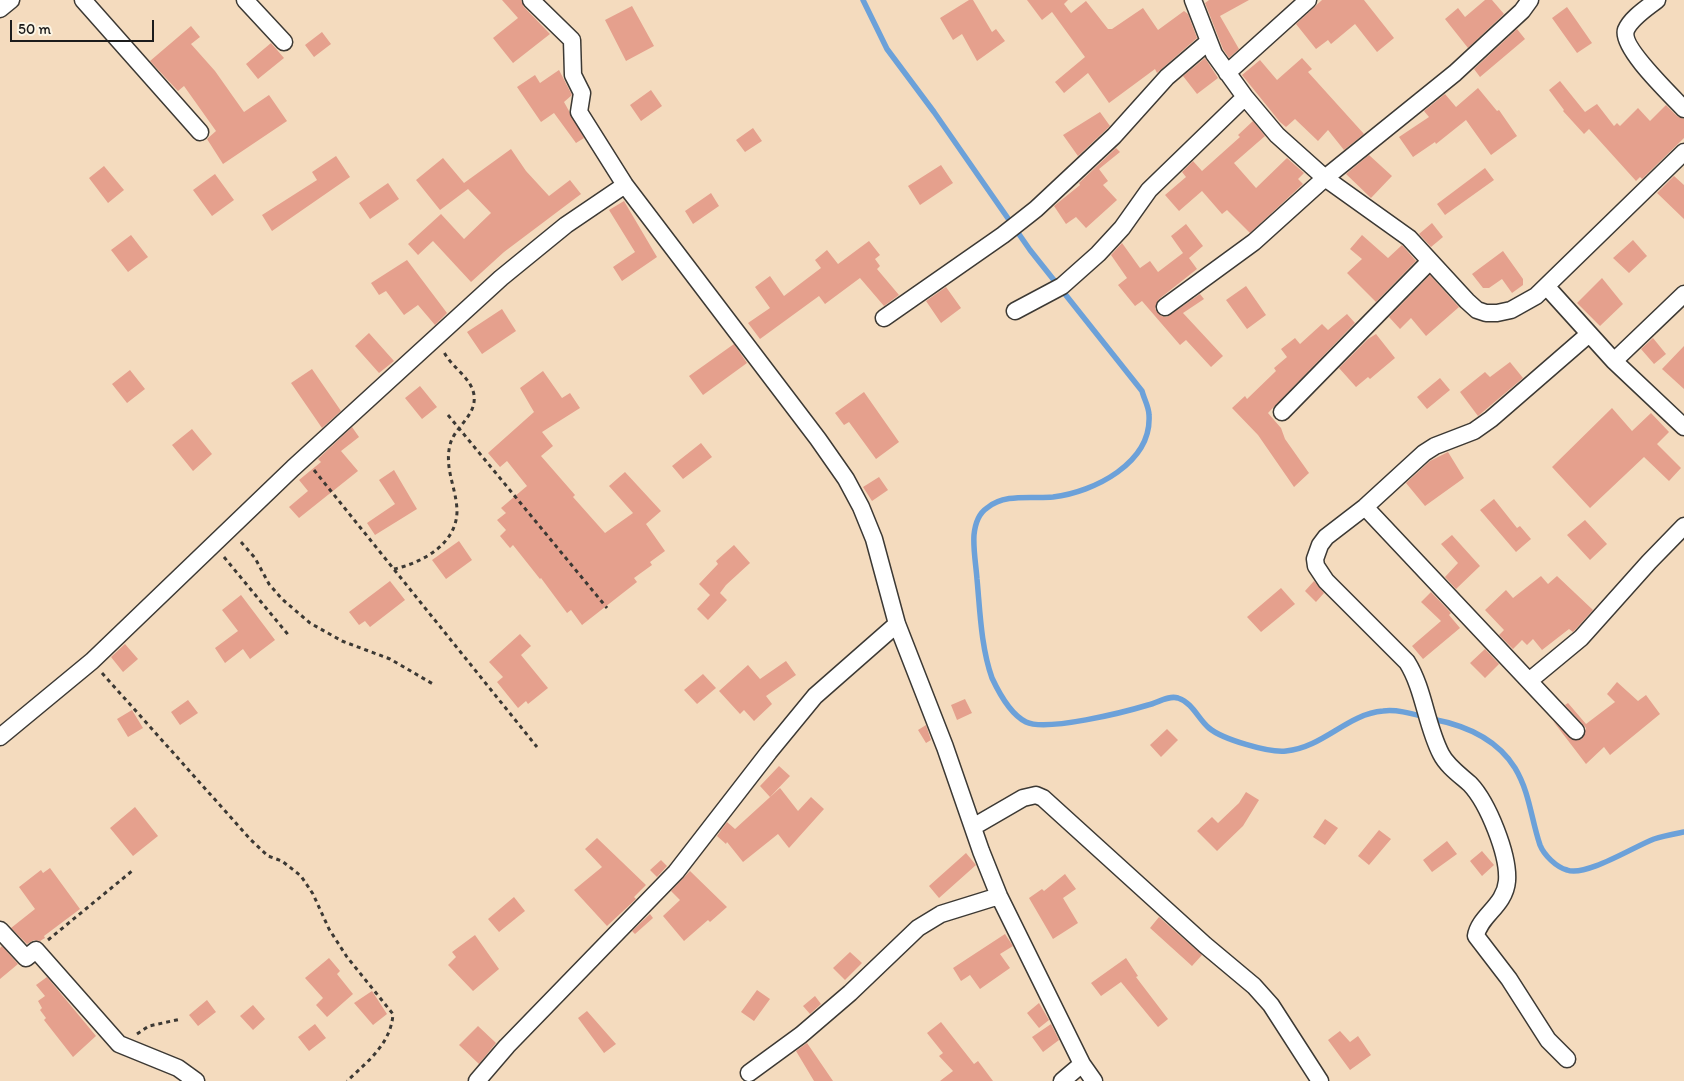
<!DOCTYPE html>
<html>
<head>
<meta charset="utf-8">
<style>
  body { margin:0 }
  #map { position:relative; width:1684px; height:1081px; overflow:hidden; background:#f4dbbe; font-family:Itim,sans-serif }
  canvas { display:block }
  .scale { position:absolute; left:10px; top:20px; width:144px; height:22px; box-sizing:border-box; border:2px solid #1c1c1c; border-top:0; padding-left:6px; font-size:15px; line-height:18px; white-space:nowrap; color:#1c1c1c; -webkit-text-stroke:4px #fcf5e5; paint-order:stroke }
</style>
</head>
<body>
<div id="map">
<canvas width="1684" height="1081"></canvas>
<div class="scale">50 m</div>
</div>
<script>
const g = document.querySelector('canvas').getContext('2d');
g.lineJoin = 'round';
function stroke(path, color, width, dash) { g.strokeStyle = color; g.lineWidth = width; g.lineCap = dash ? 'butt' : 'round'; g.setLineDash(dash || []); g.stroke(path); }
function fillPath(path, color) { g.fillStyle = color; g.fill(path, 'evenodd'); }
stroke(new Path2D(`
  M863 0 887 49 934 112 1030 250 1142 391C1144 399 1149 407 1149 415 1152 463 1094 492 1053 497 1031 499 1005 493 987 508 978 514 975 525 974 535 973 549 976 565 977 579 980 611 981 647 992 678 999 693 1010 714 1026 722 1046 732 1125 712 1148 705 1158 703 1168 695 1178 698 1193 703 1198 719 1209 728 1222 739 1269 753 1286 751 1324 747 1347 714 1383 711 1399 709 1416 715 1432 719 1464 725 1497 739 1515 768 1530 793 1531 819 1540 845 1544 855 1556 867 1567 870 1586 877 1633 847 1654 839 1663 836 1674 834 1684 832`), '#6ca1d9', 5.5);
fillPath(new Path2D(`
  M502 0H521L524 7 550 34 513 63 493 38 518 18Z
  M969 0H973L992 32 996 29 1005 41 977 61 962 34 953 40 940 18Z
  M1027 0H1068L1064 4 1071 13 1086 1 1108 29H1112L1143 8 1158 30 1184 11 1188 14 1197 38 1157 73 1155 69 1109 103 1088 73 1064 93 1055 82 1085 57 1052 12 1042 20Z
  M1209 0H1249L1220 16 1239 49 1229 58 1223 49 1205 3Z
  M1322 0H1364L1394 38 1377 52 1355 24 1331 44 1328 40 1316 49 1296 24Z
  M1485 0H1492L1504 14 1468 48 1445 19 1458 8 1465 17Z
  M632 6 654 46 626 61 605 20Z
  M1567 7 1592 43 1577 53 1552 18Z
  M191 26 200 37 191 44 215 71 244 112 269 95 287 121 223 164 207 139 216 131 184 86 178 91 150 61Z
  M1517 29 1525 39 1480 77 1474 69Z
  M322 32 331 44 314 57 305 45Z
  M271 43 284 58 258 79 246 64Z
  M1205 58 1218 78 1197 94 1183 76Z
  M1302 58 1312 69 1308 72 1364 134 1344 150 1328 130 1318 141 1295 119 1286 127 1280 122 1242 75 1260 60 1277 80Z
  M559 70 572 95 564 102 584 138 576 143 554 113 541 122 517 87 535 75 540 83Z
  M1560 81 1585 112 1597 104 1614 126 1617 123 1620 126 1638 108 1650 121 1666 105 1677 116 1684 119V138L1642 179 1640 177 1636 181 1589 129 1584 134 1563 111 1564 110 1549 90Z
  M1478 88 1497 111 1499 110 1517 136 1491 155 1466 120 1436 144 1435 142 1413 157 1399 137 1429 117 1424 111 1445 94 1456 107Z
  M651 90 662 106 641 121 630 105Z
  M1100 112 1110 126 1078 156 1063 135Z
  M1253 121 1265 136 1234 163 1256 188 1287 158 1304 173 1298 179 1303 184 1250 233 1227 210 1222 214 1202 191 1179 211 1165 195 1186 177 1182 172 1193 161 1202 171 1240 137 1238 135Z
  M753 128 762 141 745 152 736 140Z
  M1116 148 1120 152 1099 169 1108 181 1103 185 1117 200 1086 228 1076 217 1066 224 1054 206 1080 185 1079 183Z
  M511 149 526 171 549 196 570 180 581 194 504 252 471 282 433 241 418 255 408 244 441 214 464 239 491 213 468 189 440 210 416 180 443 158 464 183Z
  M1369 155 1392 176 1371 198 1346 174Z
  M336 156 350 177 272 231 262 215 317 180 312 172Z
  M941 165 953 183 920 205 908 186Z
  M104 166 124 190 108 203 89 178Z
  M1485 168 1494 180 1445 215 1437 204Z
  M215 174 234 200 212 216 193 190Z
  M1674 176 1684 185V219L1657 193Z
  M388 183 399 199 370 219 359 203Z
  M711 193 719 206 693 224 685 211Z
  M624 201 657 257 622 281 613 267 635 252 609 210Z
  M1432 223 1443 237 1431 247 1419 234Z
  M1186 224 1203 246 1189 258 1197 269 1159 299 1155 309 1161 316 1167 317 1200 294 1204 299 1183 313 1223 356 1211 367 1186 340 1180 345 1142 301 1135 306 1118 285 1127 278 1111 255 1122 243 1140 268 1150 261 1158 272 1183 253 1171 236Z
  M131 235 148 257 128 272 111 250Z
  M1362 235 1388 258 1402 245 1416 261 1376 302 1347 273 1362 259 1350 249Z
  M1633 240 1647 256 1629 273 1613 258Z
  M869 241 880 255 875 259 880 266 877 269 899 295 884 306 860 278 825 304 819 296 760 339 748 323 770 308 755 287 770 276 784 296 821 268 815 260 827 250 838 264Z
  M1503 251 1523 279V285L1512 293 1502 279 1489 288H1483L1472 274Z
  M407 260 447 313 435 325 418 305 404 315 386 291 379 295 371 283Z
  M1430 275 1459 307 1426 336 1411 318 1400 329 1389 317Z
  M1602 278 1623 304 1600 326 1577 303Z
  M1246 286 1266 315 1247 329 1226 300Z
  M946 287 961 308 941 323 926 301Z
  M502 309 516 331 482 354 467 332Z
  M1347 314 1355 323 1268 413 1281 428 1285 439 1309 473 1294 487 1258 435 1232 408 1245 396 1247 399 1276 371 1274 368 1287 357 1281 349 1295 338 1300 344 1322 324 1328 330Z
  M369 333 394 361 379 373 355 346Z
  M1376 334 1395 358 1370 379 1368 377 1356 387 1339 368 1368 339Z
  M1653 338 1666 354 1654 364 1641 349Z
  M734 344 747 363 703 395 689 376Z
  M1684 346V389L1662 369Z
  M1510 362 1523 378 1478 416 1460 392 1485 372 1490 377Z
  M312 369 341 411 322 428 291 383Z
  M130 370 145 389 127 403 112 384Z
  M543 371 562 398 570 393 580 408 542 432 553 446 541 456 575 495 573 497 605 533 633 513 609 486 625 472 661 511 646 524 665 551 650 562 652 565 634 578 637 582 582 625 571 610 567 613 541 578 540 579 513 545 510 548 500 536 506 530 497 520 506 513 501 508 527 486 507 461 500 467 488 453 534 412 520 388Z
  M1440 378 1450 390 1427 409 1417 397Z
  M420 386 437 407 422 419 405 398Z
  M864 392 899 442 876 459 849 422 844 425 835 413Z
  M1612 408 1632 431 1651 413 1669 432 1657 444 1681 468 1669 481 1644 457 1590 508 1552 467Z
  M352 427 359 437 341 451 358 471 299 518 289 507 308 491 299 480 321 462 318 459Z
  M192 429 212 454 193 471 172 445Z
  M701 443 712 457 683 479 672 466Z
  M1448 452 1464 478 1425 506 1406 483 1430 461Z
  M394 470 417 509 375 535 367 523 395 504 379 480Z
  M879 477 888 490 872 501 863 487Z
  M1494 499 1517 528 1520 526 1531 539 1516 552 1480 510Z
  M1585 520 1607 544 1590 560 1567 535Z
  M1452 535 1480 566 1456 589 1445 577 1458 563 1441 544Z
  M459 541 472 560 446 579 432 560Z
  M734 545 750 563 726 585 720 593 727 600 708 620 697 609 710 595 699 584 718 564 716 561Z
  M1541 576 1548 584 1557 576 1593 610 1573 632 1569 629 1542 650 1533 639 1527 645 1522 640 1513 649 1499 635 1504 630 1485 610 1506 590 1513 598Z
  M390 581 405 600 370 627 365 621 359 625 349 612Z
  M1314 581 1324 593 1316 602 1305 591Z
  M1281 588 1295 604 1261 632 1247 617Z
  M1431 592 1451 613 1449 615 1460 628 1423 659 1412 646 1441 621 1421 602Z
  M241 595 275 640 250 659 243 649 225 663 215 648 238 631 222 610Z
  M520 634 531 646 521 655 548 688 528 704 526 701 518 708 497 682 503 677 489 662Z
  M125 644 138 659 123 672 111 657Z
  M1485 649 1499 664 1485 678 1470 663Z
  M786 661 796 675 766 696 772 704 754 721 744 710 740 714 719 691 748 665 760 679Z
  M703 674 716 688 697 704 684 690Z
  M1617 682 1638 701 1646 695 1660 714 1610 755 1604 747 1586 764 1553 721 1573 740 1582 739 1586 728 1565 705 1568 703 1586 724 1615 702 1607 694Z
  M965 699 972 713 957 720 951 705Z
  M188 700 198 713 180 725 171 712Z
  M132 710 143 728 128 737 117 719Z
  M926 725 931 740 926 743 918 730Z
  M1167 729 1178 740 1161 757 1150 745Z
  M779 766 790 776 770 797 760 786Z
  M780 788 798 811 811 797 824 809 789 848 778 834 743 862 727 842 726 844 717 836 727 822 735 829Z
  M1246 792 1259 800 1243 826 1217 851 1197 831 1212 817 1218 823 1239 803Z
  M135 807 158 836 133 856 110 828Z
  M1325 819 1338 828 1325 845 1313 837Z
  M1379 830 1391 839 1369 865 1358 856Z
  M597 838 646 885 634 897 636 899 607 926 574 890 602 867 585 849Z
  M1447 841 1457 854 1432 872 1423 860Z
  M1482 851 1494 865 1482 876 1470 861Z
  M966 853 976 865 939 898 929 886Z
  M661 860 667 866 657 877 650 870Z
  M50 868 80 909 44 936 45 938 40 941 34 940 27 944 11 928 35 909 19 887 41 870 43 873Z
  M690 871 727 907 710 922 708 920 684 941 663 916 680 900 671 891Z
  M1065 874 1076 889 1063 898 1078 923 1053 939 1029 898 1042 889 1044 891Z
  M514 897 525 911 499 932 488 919Z
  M650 914 653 918 635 934 632 931Z
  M1159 917 1202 955 1192 966 1150 928Z
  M1005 934 1013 946 1000 954 1010 968 980 989 970 975 961 981 953 968Z
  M475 935 499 969 473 991 448 965 456 957 452 952Z
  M2 946 18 964 0 979V948Z
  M850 952 862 963 845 980 833 968Z
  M329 958 340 971 337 974 353 994 327 1017 316 1005 323 998 305 978Z
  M1126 958 1138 976 1136 977 1168 1019 1158 1027 1121 982 1101 996 1091 983Z
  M47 977 96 1036 73 1057 44 1020 46 1018 40 1010 42 1008 38 1001 45 996 36 985Z
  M757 990 770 999 754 1021 741 1012Z
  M372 991 387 1014 373 1025 354 1003Z
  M815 996 821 1004 810 1014 803 1006Z
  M207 1000 216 1012 198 1026 189 1015Z
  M1039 1003 1049 1020 1039 1028 1027 1013Z
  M253 1005 265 1019 253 1030 240 1016Z
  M587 1011 616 1044 604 1053 578 1018Z
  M941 1022 974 1064 978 1061 993 1081H940L953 1071 939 1056 943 1053 927 1033Z
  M315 1024 326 1038 309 1051 298 1037Z
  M1051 1024 1059 1040 1043 1052 1032 1037Z
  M478 1026 496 1043 479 1064 459 1045Z
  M1340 1031 1350 1042 1358 1036 1371 1055 1350 1070 1328 1040Z
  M807 1043 833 1081H814L796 1051Z`), '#e5a08d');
const minor = new Path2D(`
  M83 0 200 132
  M245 0 284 42
  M531 0 572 40 573 75 582 93 579 112 625 185 818 439 846 479 861 507 874 539 897 624 945 747 981 851 999 896 1082 1064 1094 1081
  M1193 0 1214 54 1245 97 1277 135 1325 178 1409 238 1467 301 1477 310 1486 313H1497L1511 310 1536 296 1684 152
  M1657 0C1647 8 1631 18 1626 30 1620 47 1672 96 1684 109
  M0 9 11 0
  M1227 73 1308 0
  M1547 287 1614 361 1684 427
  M1165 307 1254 242 1325 178 1455 73 1522 11 1530 0
  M1015 311 1062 286 1098 254 1122 228 1149 190 1245 97
  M884 318 1003 235 1036 209 1114 136 1167 77 1208 42
  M1614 361 1684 294
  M1282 412 1430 261
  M1365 507 1576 731
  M1529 681 1581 638 1649 562 1684 526
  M0 737 92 661 293 468 501 278 566 225 625 185
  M973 827 1023 798 1036 795 1043 798 1205 945 1254 986 1271 1005 1320 1081
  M0 930 26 958 36 950 119 1044 178 1068 196 1081
  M1567 1059 1548 1040 1509 979 1476 936C1479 916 1505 906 1507 881 1509 855 1488 803 1470 784 1460 775 1447 766 1441 754 1426 725 1424 689 1407 662L1326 581 1316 566 1315 559 1320 545 1326 537 1365 507 1424 453 1435 446 1474 431 1491 419 1589 334
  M749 1073 801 1035 850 993 918 928 941 914 999 896
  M477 1081 507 1046 676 872 769 752 815 696 897 624
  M1062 1081 1082 1064`);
stroke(minor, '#3c3934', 19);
stroke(new Path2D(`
  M448 415 607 608
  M314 470 537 747
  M241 542 255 558 269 584 282 599 310 623 342 641 390 659 433 684
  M224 557 290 637
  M394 569C421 563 456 545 457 512 457 489 444 469 450 445 454 427 477 416 474 395 471 377 452 368 444 352
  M102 673 251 840 268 856 282 861 301 876 313 894 329 929 347 957 393 1014C391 1044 367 1062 347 1081
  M48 940 132 871
  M137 1034 149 1026 181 1019`), '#3c3934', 3, [4, 4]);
stroke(minor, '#fff', 16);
</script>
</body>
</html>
